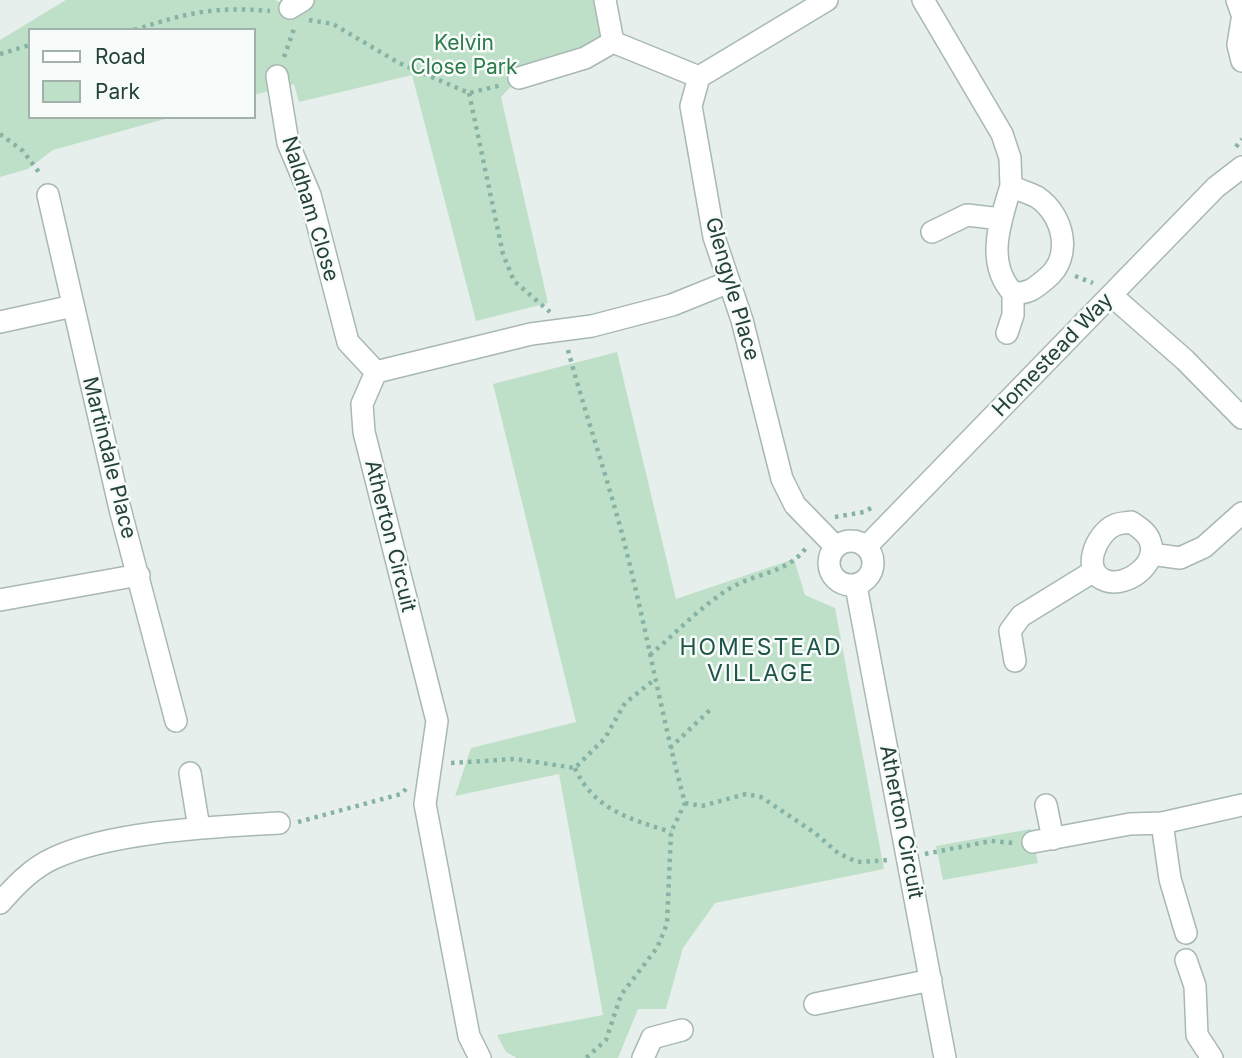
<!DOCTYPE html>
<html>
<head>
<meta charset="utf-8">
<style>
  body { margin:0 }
  #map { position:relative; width:1242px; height:1058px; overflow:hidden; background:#e6efeb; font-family:Inter,sans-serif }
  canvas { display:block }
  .legend { position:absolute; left:28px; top:28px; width:228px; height:91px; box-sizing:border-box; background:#f7fbf9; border:2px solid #a3b1ad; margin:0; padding:9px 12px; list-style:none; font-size:21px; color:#24423a }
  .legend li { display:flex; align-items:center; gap:14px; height:35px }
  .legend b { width:35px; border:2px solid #a3b1ad }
</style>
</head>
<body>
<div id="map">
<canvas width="1242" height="1058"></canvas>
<ul class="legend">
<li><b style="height:9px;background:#fff"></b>Road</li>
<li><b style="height:19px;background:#bfe0c8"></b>Park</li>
</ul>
</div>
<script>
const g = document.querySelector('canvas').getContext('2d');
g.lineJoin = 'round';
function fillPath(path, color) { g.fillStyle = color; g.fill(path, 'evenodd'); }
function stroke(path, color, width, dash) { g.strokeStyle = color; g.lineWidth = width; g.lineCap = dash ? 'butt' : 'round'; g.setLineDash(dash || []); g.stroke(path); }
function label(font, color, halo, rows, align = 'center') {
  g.font = font + ' Inter,sans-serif'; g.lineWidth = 5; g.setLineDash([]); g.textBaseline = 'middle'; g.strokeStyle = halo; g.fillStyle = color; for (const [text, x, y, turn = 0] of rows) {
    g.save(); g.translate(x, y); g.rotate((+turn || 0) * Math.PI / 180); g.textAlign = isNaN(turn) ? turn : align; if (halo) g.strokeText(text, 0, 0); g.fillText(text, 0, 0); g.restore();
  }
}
fillPath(new Path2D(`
  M66 0H275L290 7 303 0H605L613 42 519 78 501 97 548 303 476 321 412 75 299 102 294 84 254 95V30H30V117H172L53 150 28 169 0 177V40Z
  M617 352 676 599 794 559 805 595 835 608 884 869 715 903 683 948 666 1009H638L618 1058H517L506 1052 497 1035 603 1015 559 774 455 796 471 748 576 722 493 384Z
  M1031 829 1038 863 943 880 936 846Z`), '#bfe0c8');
const minor = new Path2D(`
  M827 0 699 77 691 106 714 237 742 320 782 479 795 505 835 546
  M923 0 1002 134 1010 158 1011 186
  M1237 0 1242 14
  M290 8 303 0
  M1242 20 1238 45 1242 61
  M613 42 699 77
  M277 76 288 143 310 195 348 342 376 372
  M519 78 585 58 613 42 605 0
  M48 195 120 509 176 721
  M932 232 967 215 1001 219
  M1111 295 1185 360 1242 418
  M0 322 73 306
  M1007 333 1013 315V293C985 263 1000 222 1011 186 1019 190 1029 193 1037 197 1064 215 1073 257 1047 278 1035 288 1029 294 1013 293
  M1131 522C1138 527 1147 532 1150 541 1159 564 1127 587 1107 581 1079 573 1096 533 1115 525 1119 523 1126 523 1131 522Z
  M829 563a22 22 0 1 1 44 0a22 22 0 1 1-44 0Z
  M867 546 1216 187 1242 167
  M1151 554 1180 558 1204 547 1242 513
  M856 586 945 1058
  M0 600 139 575
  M1015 661 1010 631 1021 616 1094 571
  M190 773 199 828
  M1046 805 1053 839
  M1162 823 1170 879 1186 933
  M1033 842 1130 824 1162 823 1242 805
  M0 903C16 885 32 868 54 858 113 831 213 827 279 823
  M1186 960 1195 986 1197 1035 1212 1058
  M815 1004 931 980
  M480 1058 469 1036 425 804 437 721 364 432 362 404 376 372 531 334 592 326 672 305 729 282
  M643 1058 652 1038 682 1030`);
stroke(minor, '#a8b8b2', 24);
stroke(new Path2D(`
  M309 20 333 24 399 63 469 93 502 85
  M134 30C187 13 213 6 270 11
  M0 54 30 45
  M284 57 295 26
  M469 93 503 254 514 281 550 312
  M0 134 23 151 41 175
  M1236 147 1242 139
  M1075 276 1093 283
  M568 350C588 424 614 496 631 570 650 648 664 726 685 803L671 832 667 924 657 948 621 995 606 1040 586 1058
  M835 517 864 512 873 507
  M650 655C676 633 701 606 729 589 756 572 789 574 808 545
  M670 748 712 708
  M451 763 515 759 575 768 605 738 625 703 654 680
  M575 768C594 810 630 819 671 832
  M685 803 702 806 746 794 761 797 815 833 838 853 857 862 889 860
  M298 822 401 794 406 789
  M925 854 991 841 1013 843`), '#86b3a5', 4.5, [3.5, 5]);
stroke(minor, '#fff', 21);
label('21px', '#2d7a4b', '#f7fbf9', [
  ["Kelvin",464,44],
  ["Close Park",464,68]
]);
label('21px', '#24423a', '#f7fbf9', [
  ["Naldham Close",310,209,73],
  ["Glengyle Place",732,289,74],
  ["Homestead Way",1053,355,-46],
  ["Martindale Place",109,458,76],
  ["Atherton Circuit",390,536,76],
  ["Atherton Circuit",901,822,79]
]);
g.letterSpacing = '2px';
label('23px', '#1f5548', '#f7fbf9', [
  ["HOMESTEAD",761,648],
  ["VILLAGE",761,674]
]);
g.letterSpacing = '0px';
</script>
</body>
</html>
